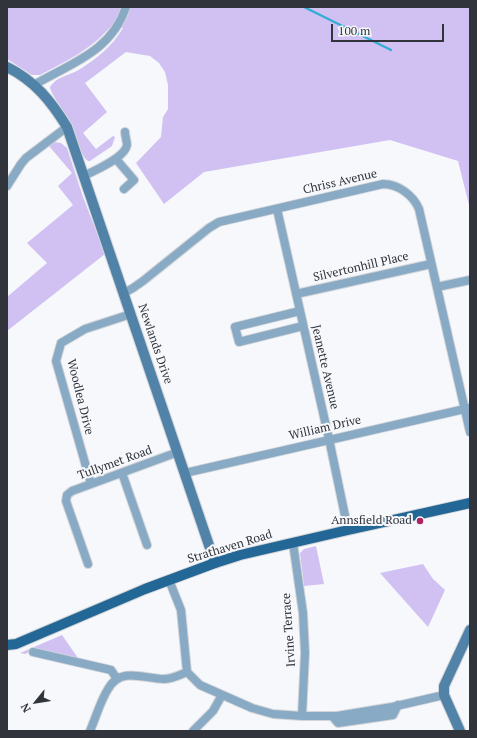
<!DOCTYPE html>
<html>
<head>
<meta charset="utf-8">
<style>
  body { margin:0 }
  #map { position:relative; width:477px; height:738px; overflow:hidden; background:#f6f8fc; font-family:"PT Serif",serif }
  canvas { display:block }
  .frame { position:absolute; inset:0; border:8px solid #31343b; pointer-events:none }
  .north { position:absolute; left:16px; top:682px; width:40px; height:40px; -webkit-text-stroke:3px #f6f8fc; paint-order:stroke; rotate:240deg; font-size:11px; font-weight:700; line-height:16px; text-align:center; color:#31343b }
  .north::after { content:''; display:block; margin:auto; width:14px; height:18px; background:#31343b; clip-path:polygon(50% 0,100% 100%,50% 72%,0 100%) }
  .scale { position:absolute; left:331px; top:24px; width:113px; height:18px; box-sizing:border-box; border:2px solid #31343b; border-top:0; padding-left:5px; font-size:12px; line-height:14px; white-space:nowrap; color:#31343b; -webkit-text-stroke:3px #f6f8fc; paint-order:stroke }
</style>
</head>
<body>
<div id="map">
<canvas width="477" height="738"></canvas>
<div class="frame"></div>
<div class="north">N</div>
<div class="scale">100 m</div>
</div>
<script>
const g = document.querySelector('canvas').getContext('2d');
g.lineJoin = 'round';
function fillPath(path, color) { g.fillStyle = color; g.fill(path, 'evenodd'); }
function stroke(path, color, width, dash) { g.strokeStyle = color; g.lineWidth = width; g.lineCap = dash ? 'butt' : 'round'; g.setLineDash(dash || []); g.stroke(path); }
function label(font, color, halo, rows, align = 'center') {
  g.font = font + ' "PT Serif",serif'; g.lineWidth = 4; g.setLineDash([]); g.textBaseline = 'middle'; g.strokeStyle = halo; g.fillStyle = color; for (const [text, x, y, turn = 0] of rows) {
    g.save(); g.translate(x, y); g.rotate((+turn || 0) * Math.PI / 180); g.textAlign = isNaN(turn) ? turn : align; if (halo) g.strokeText(text, 0, 0); g.fillText(text, 0, 0); g.restore();
  }
}
fillPath(new Path2D(`
  M7 7H470V209L458 161 390 140 204 172 164 204 136 163 161 137 163 117 168 109V85L165 72 159 63 150 56 126 52 85 83 107 112 83 133 96 149 113 136 115 137 112 146 90 161H88C80 156 75 131 70 122 66 114 50 93 50 87 55 78 68 75 77 71 95 60 112 47 123 28H109C91 50 64 62 40 75H32L7 59Z
  M54 142 61 143 67 148 83 197 105 254 7 331V297L47 263 27 243 73 205 58 186 72 173 49 146Z
  M316 546 324 584 304 586 300 553 304 549Z
  M423 564 433 579 445 590 428 627 380 573Z
  M62 635 78 658 36 649 25 654 20 653Z`), '#d1c0f2');
stroke(new Path2D(`
  M304 7 391 50`), '#32aed4', 2.5);
const street = new Path2D(`
  M34 85C71 63 111 52 126 7
  M116 159 134 180 124 189
  M84 176C95 170 125 158 127 145 127 141 125 136 125 132
  M7 186 21 164 26 158 67 127
  M277 209 329 439 348 530
  M437 287 470 280
  M124 293 133 288 143 281 209 228 219 222 383 184C398 184 413 195 419 209L470 432
  M296 294 431 264
  M300 311 235 327 239 342 303 326
  M122 473 147 545
  M185 473 469 408
  M91 484 56 361 61 343 85 329 131 314
  M293 543 303 613 305 653 302 716
  M88 564 66 501 67 495 72 491 91 484 178 452
  M169 580 181 610 187 672 200 685 252 708 273 714 302 716H337L392 707 444 695
  M33 652 111 670 117 679
  M332 716 338 723 393 715 398 705
  M90 731C96 717 100 702 108 689 121 666 144 679 164 679 172 679 180 675 187 672
  M193 731 213 711 222 695`);
const secondary = new Path2D(`
  M7 67C35 81 51 101 67 127L215 563
  M460 731 444 695V686L470 630`);
const primary = new Path2D(`
  M7 645 16 644 145 589 215 563 240 555 348 530 470 503`);
stroke(street, '#d3d5d9', 10);
stroke(secondary, '#d3d5d9', 12);
stroke(primary, '#d3d5d9', 12);
stroke(street, '#89aac4', 8);
stroke(secondary, '#5183a9', 10);
stroke(primary, '#226795', 10);
for (const [x, y, r, color] of [
  [420,521,4,"#ad2261"]
]) { const dot = new Path2D(); dot.arc(x, y, r, 0, 2 * Math.PI); g.fillStyle = color; g.fill(dot); stroke(dot, '#f6f8fc', 1.5); }
label('12px', '#31343b', '#f6f8fc', [
  ["Chriss Avenue",340,182,-13],
  ["Silvertonhill Place",361,267,-13],
  ["Newlands Drive",155,344,71],
  ["Jeanette Avenue",325,367,77],
  ["Woodlea Drive",80,397,76],
  ["William Drive",325,428,-13],
  ["Tullymet Road",115,463,-20],
  ["Strathaven Road",230,547,-17],
  ["Irvine Terrace",289,630,-94]
]);
label('12px', '#31343b', '#f6f8fc', [
  ["Annsfield Road",412,521]
], 'right');
</script>
</body>
</html>
